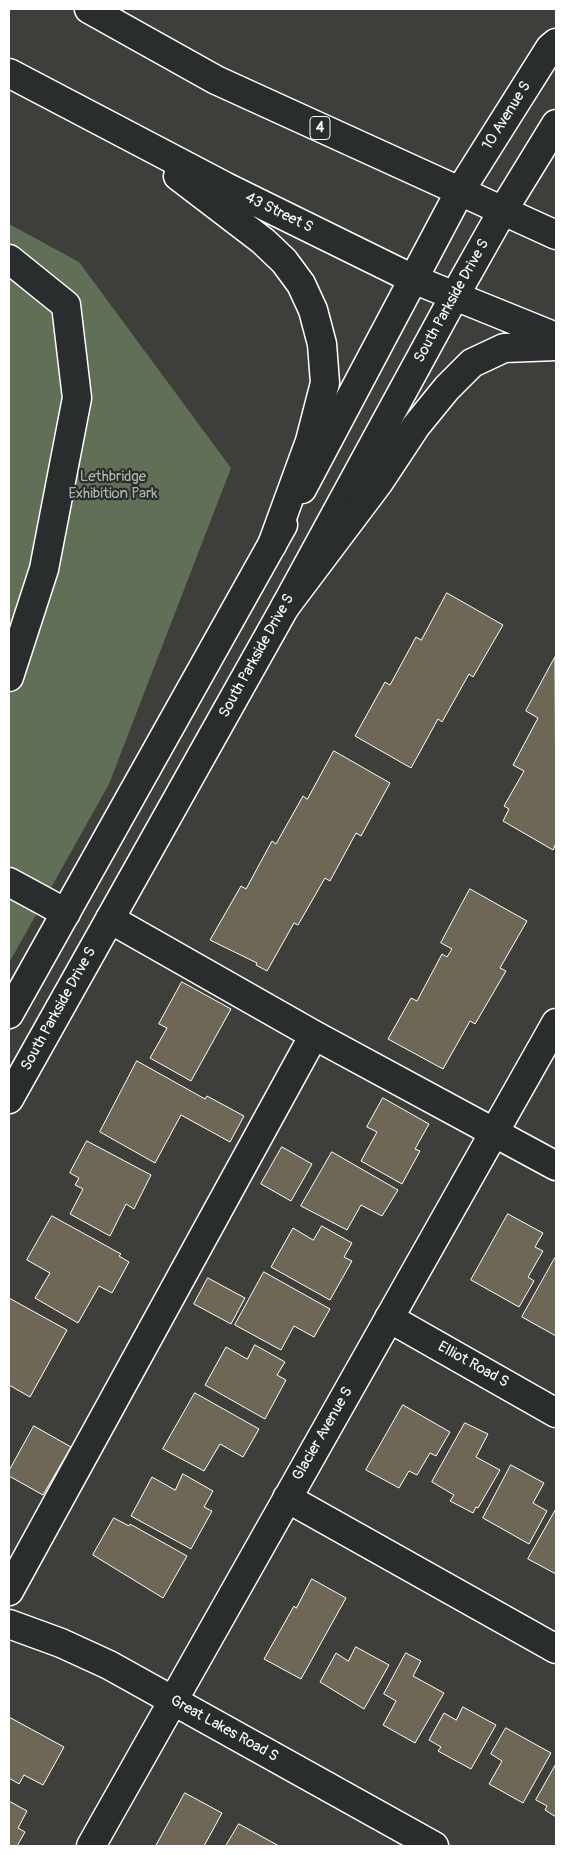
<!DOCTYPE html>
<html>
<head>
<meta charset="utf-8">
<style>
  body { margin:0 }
  #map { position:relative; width:565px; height:1855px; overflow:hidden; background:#3e3e3a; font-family:Pangolin,sans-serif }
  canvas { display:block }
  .frame { position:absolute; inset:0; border:10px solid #fff; pointer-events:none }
</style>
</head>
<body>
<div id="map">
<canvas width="565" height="1855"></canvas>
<div class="frame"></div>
</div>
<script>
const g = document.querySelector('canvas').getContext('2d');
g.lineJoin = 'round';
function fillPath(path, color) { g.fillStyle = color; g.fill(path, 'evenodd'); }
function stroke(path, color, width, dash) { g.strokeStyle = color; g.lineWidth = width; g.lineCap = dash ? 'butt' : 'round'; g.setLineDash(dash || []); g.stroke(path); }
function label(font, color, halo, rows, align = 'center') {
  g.font = font + ' Pangolin,sans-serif'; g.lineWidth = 4.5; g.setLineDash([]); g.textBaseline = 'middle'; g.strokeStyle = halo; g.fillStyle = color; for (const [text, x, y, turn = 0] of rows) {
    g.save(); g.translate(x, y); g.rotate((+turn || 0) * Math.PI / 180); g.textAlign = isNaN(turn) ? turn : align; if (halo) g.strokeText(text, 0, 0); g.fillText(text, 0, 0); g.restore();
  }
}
fillPath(new Path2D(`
  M9 224 79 262 231 468 109 784 9 963Z`), '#616f56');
const building = new Path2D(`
  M447 593 503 625 473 677 469 674 442 722 438 719 411 768 355 736 385 682 390 685 416 637 421 640Z
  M555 657 556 843 553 850 503 821 509 809 504 806 524 771 513 765 538 718 526 711Z
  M334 751 390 783 361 836 356 833 330 881 325 878 298 925 294 923 267 971 256 965 257 963 210 940 241 886 246 889 272 841 276 844 303 796 307 799Z
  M470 889 527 921 500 968 506 971 475 1024 470 1021 443 1069 388 1039 411 998 417 1001 442 954 447 957 452 949 441 943Z
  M182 982 231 1009 191 1081 150 1058 167 1028 159 1024Z
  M137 1061 205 1099 207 1096 244 1116 230 1142 181 1115 155 1163 100 1132Z
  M383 1098 429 1124 415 1149 420 1151 402 1184 361 1161 377 1132 367 1127Z
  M87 1141 151 1175 134 1209 126 1204 110 1236 70 1214 83 1189 75 1185 79 1178 70 1173Z
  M282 1147 312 1164 291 1201 261 1184Z
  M332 1152 398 1190 382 1216 361 1205 347 1230 301 1206Z
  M508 1214 543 1233 535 1247 543 1251 528 1277 534 1281 519 1307 471 1280Z
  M52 1216 121 1254 119 1256 129 1262 112 1293 99 1286 78 1323 35 1298 50 1273 27 1260Z
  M322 1226 352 1243 344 1257 352 1261 330 1300 271 1267 293 1228 313 1240Z
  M555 1258 556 1259V1336L522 1317Z
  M264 1272 330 1309 314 1337 294 1326 281 1350 235 1325Z
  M208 1278 245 1298 231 1324 194 1304Z
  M9 1298 67 1330 30 1397 9 1385Z
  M255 1345 285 1362 277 1375 286 1380 265 1419 205 1385 226 1347 247 1359Z
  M195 1393 259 1429 243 1457 220 1444 204 1471 163 1449Z
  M403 1405 450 1432 436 1456 430 1453 417 1475 409 1471 399 1488 366 1470Z
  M465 1423 488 1434 476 1457 500 1470 478 1508 476 1507 473 1513 450 1501 454 1495 432 1482Z
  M34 1426 71 1447 43 1495 9 1476V1471Z
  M511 1465 544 1483 533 1503 547 1511 529 1544 483 1518Z
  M183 1474 213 1491 204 1507 212 1511 191 1549 131 1516 152 1477 175 1490Z
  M556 1509V1574L528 1559Z
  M114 1518 129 1526 130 1524 187 1556 163 1598 93 1555Z
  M312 1579 346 1598 301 1679 264 1659 294 1606 296 1608Z
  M356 1647 389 1665 364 1709 320 1682 336 1653 348 1661Z
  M406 1653 421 1661 413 1676 444 1693 415 1743 383 1725 396 1701 384 1694Z
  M463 1707 496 1725 471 1769 438 1751 441 1747 429 1740 444 1713 456 1720Z
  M9 1717 64 1747 43 1785 24 1775 19 1784 9 1778Z
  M506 1728 551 1753 523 1803 489 1784 502 1761 491 1754Z
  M556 1764V1817L545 1810 547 1806 536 1800Z
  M185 1793 222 1813 204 1846H156Z
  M9 1801 27 1811 18 1828 25 1832 17 1846H9Z
  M239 1824 279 1846H226Z`);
fillPath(building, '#6e6756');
stroke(building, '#fff', 1);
const minor = new Path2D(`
  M460 191 550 48 556 43
  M502 212 556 124
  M9 259 66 305 77 398 44 569 9 677
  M9 882 66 913
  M110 919 314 1035 556 1166
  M389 1318 556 1413
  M287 1498 556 1649
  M9 1591 314 1035
  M9 1624 61 1643 109 1665 434 1846
  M91 1846 556 1023`);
const major = new Path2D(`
  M302 489 460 191
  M9 1014 283 525
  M9 1099 285 607 454 297 502 212`);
const highway = new Path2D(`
  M89 9 216 80 556 235
  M9 73 226 187 413 279 556 337
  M178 176 263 241 284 261 301 284 313 310 322 344 325 383 310 441 272 545
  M285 607 379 482 416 426 447 388 472 363 504 348 556 346`);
stroke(minor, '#fff', 31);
stroke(major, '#fff', 31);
stroke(highway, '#fff', 31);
stroke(minor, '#2a2d2e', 28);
stroke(major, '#2a2d2e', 28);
stroke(highway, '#2a2d2e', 28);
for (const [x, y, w] of [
  [320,128,20]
]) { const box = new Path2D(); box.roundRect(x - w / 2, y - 11.5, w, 23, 4); g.fillStyle = '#2a2d2e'; g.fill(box); stroke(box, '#fff', 1); }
label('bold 14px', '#fff', null, [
  ["4",320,128]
]);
label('15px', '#fff', '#2a2d2e', [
  ["10 Avenue S",507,116,-58],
  ["43 Street S",279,213,26],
  ["South Parkside Drive S",452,301,-61],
  ["South Parkside Drive S",257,656,-61],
  ["South Parkside Drive S",59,1009,-61],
  ["Elliot Road S",473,1365,29],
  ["Glacier Avenue S",323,1434,-60],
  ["Great Lakes Road S",224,1729,29]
]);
label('15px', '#b0b7aa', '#2a2d2e', [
  ["Lethbridge",113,477],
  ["Exhibition Park",113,494]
]);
</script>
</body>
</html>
